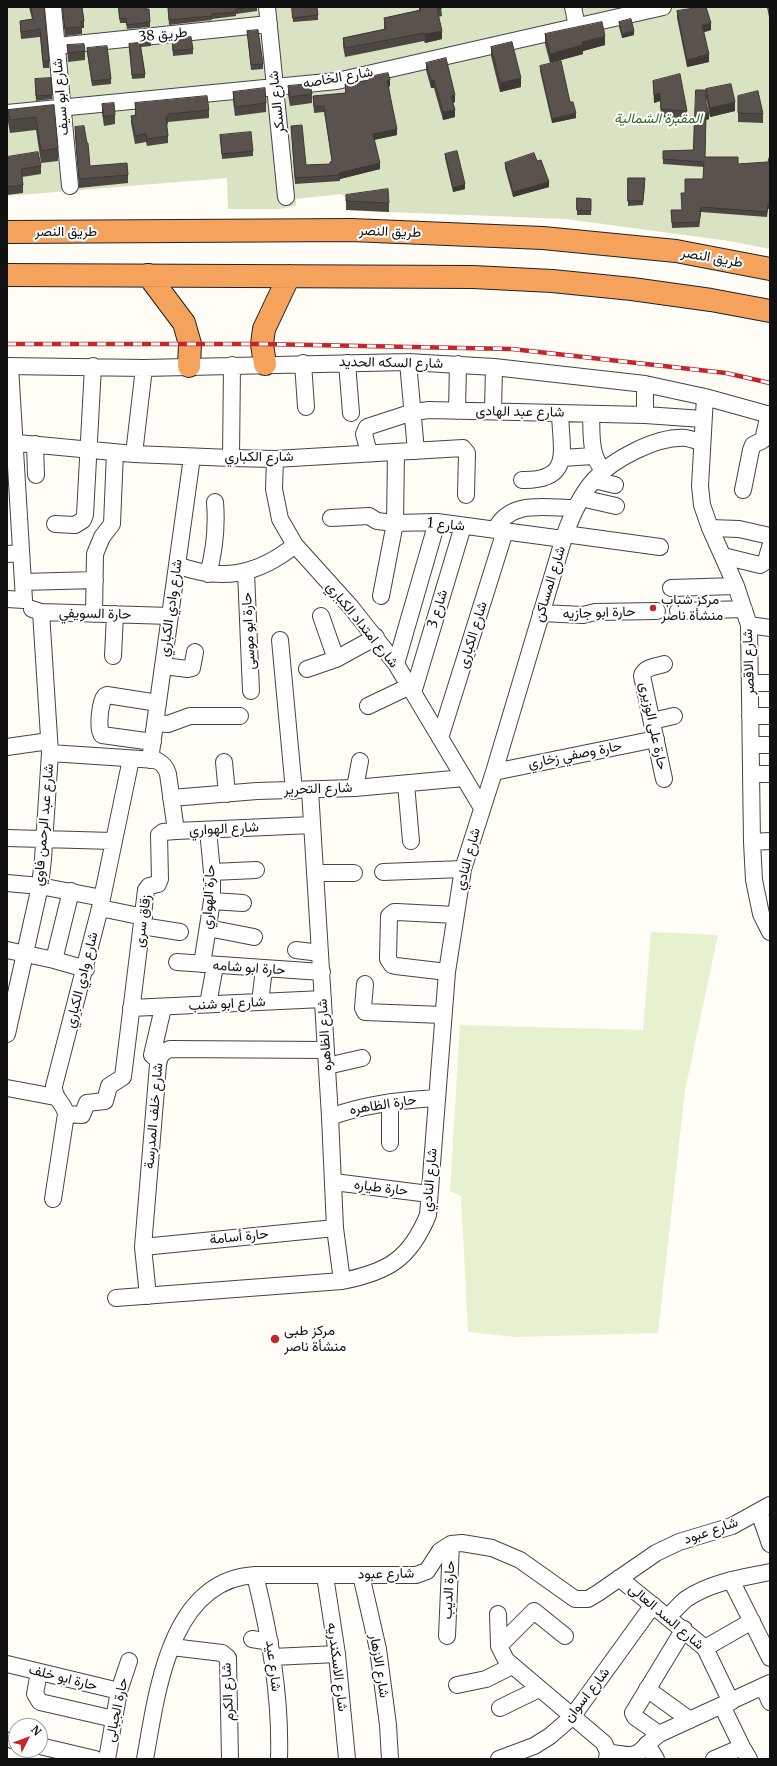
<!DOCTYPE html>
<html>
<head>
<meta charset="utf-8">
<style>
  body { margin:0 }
  #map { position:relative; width:777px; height:1766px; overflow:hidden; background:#fffdf5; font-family:Merriweather,serif }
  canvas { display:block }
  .frame { position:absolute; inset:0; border:8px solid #111; pointer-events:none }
  .north { position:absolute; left:8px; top:1718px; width:40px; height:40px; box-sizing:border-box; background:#fff; border:1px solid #a0a0a0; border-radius:50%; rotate:48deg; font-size:11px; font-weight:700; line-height:16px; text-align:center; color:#111 }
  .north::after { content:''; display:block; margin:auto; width:14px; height:18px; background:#c4262e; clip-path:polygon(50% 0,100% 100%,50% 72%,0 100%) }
</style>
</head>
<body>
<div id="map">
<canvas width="777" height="1766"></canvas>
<div class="frame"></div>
<div class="north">N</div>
</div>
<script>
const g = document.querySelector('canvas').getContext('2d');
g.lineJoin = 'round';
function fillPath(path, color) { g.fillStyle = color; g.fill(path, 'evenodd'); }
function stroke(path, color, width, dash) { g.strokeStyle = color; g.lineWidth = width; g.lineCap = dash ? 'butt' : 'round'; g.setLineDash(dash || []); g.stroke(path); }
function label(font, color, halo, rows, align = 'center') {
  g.font = font + ' Merriweather,Vazirmatn,serif'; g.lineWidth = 4; g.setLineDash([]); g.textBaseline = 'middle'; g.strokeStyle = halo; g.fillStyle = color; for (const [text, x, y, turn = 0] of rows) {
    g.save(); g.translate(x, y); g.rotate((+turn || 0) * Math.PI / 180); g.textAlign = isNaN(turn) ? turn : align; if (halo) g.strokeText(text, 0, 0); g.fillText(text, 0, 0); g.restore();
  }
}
fillPath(new Path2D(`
  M7 7H770V249L729 241 566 219 365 211 341 194 296 199V206L280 209H228L227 178 7 196Z`), '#d9e3c4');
fillPath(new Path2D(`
  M651 932 718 935 685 1090 658 1333 516 1337 468 1332 461 1196 450 1191 460 1025 643 1030Z`), '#e6f2cf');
const street = new Path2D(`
  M53 7 70 186
  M267 7 286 197
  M573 7 577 26
  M57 46 269 24
  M7 113 337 81 663 7
  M408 362 416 451
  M303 363 306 407
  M347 363 351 413
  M7 366 144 368 408 362 494 367 645 384 705 397 770 415
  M10 366 24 600
  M645 384V415
  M705 397 700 486 702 505 710 528 736 586 749 625 752 842 754 880 761 914 770 932
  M457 411 458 364
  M493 411 494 367
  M591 414C592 434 589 455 604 471
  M7 442 134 454 231 458 275 459 463 448 467 453 466 495
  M35 444 36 475
  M369 453 364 434 367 427 413 412 429 410 645 415 703 419
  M134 454 144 368
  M231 458 232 365
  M562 458 593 456
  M275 459 274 489 280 519 295 545 350 606 396 664 482 808
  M522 480C573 481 561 451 560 413
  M594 480 615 485
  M743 490 751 450 753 445 763 440 769 414
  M581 498 616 506
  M331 518 369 516 377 521 395 523 437 522 563 539
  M55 524 75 525 83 520 85 515 93 366
  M710 528 739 529 770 536
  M495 530C510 499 546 508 575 508
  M565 534 660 547
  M7 554 21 553
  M723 556 760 565 766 561 770 547
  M177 565C222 582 258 575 295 545
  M246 572 251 691
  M208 574C215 549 217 527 215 502
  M23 582 95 580
  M671 588 736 586
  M381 596 395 523 396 453
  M7 599 24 600
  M32 609 41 612 170 616
  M678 611 744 609
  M541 613 583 615 595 612 657 611
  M94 614 95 554 102 537 112 524 115 452
  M321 616 336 659
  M749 625 770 628
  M280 640 294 791
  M113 656 115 614
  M396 664 437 522
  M664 664C655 667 644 667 642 676L664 779
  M163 666 188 669 192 668 195 652
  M307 669 336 659 376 637
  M750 683H770
  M413 693 463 526
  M368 706 410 686
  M750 716H770
  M652 721 674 716
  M155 723 168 724 190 716H240
  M440 738 505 531
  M153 742 102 735C97 730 100 701 105 696L107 695 158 703
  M751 745H770
  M7 747 49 741
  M50 753 156 760C163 764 166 767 168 774L176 831 312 825
  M150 760 192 457
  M224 762 227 794
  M494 772 656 739
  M751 774H770
  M406 784 411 841
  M355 788 360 761
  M310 790 330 1117 335 1228 342 1281
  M171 798 257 791 355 788 464 778
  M7 838 113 841
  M752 842 770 841
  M212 872 256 870
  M383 872 463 869
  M315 873H354
  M7 883 40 886 102 898
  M212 901 243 903
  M100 908 144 917
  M142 926 180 932
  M208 928 254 937
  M7 950 54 960 86 969
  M296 950 320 953
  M54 960 71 891
  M177 962 322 972
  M202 964 212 901V872L208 830
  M447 972 396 966 392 965 388 959 389 916 394 912H397L455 915
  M365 984 363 1008 365 1012 443 1015
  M260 1002 264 969
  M208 1004 215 966
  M131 1008 323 999
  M7 1034 40 886 43 859 50 753 41 612
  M158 1060 152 1055 163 1008
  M327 1066 362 1058
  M7 1088 55 1097
  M390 1102V1143
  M66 1114 82 1115 87 1103 105 1101 109 1086 123 1077 146 890 149 886 158 884 160 879 159 835 163 832 176 831
  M330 1117C365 1104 401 1100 437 1098
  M334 1182 429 1194
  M53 1199 66 1114C64 1102 53 1099 54 1086L100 908 131 759
  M143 1247 335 1228
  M148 1296 143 1247 158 1065C159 1056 162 1052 170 1049L326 1050
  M116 1298 342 1281C388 1272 410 1259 428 1215L447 972 463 869 494 772 565 534C572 515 580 496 594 480 613 459 657 436 686 438 691 439 697 441 701 442
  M759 1512 770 1544
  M255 1575C270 1636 281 1696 279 1759
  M361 1575 378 1649 388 1725 390 1759
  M325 1576 337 1654 347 1759
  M619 1578 705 1648 731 1702
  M731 1580 770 1658
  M498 1614 499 1646 506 1660 604 1743 608 1752 607 1759
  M668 1617C674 1611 680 1604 686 1599 711 1582 741 1578 770 1572
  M447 1636 451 1544
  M252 1639 270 1642
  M499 1646 534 1611 565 1636
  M172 1647 222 1653 228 1658 230 1759
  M705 1648 752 1621
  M272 1657 337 1654
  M7 1664 119 1691
  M39 1672 35 1694 40 1702 114 1719
  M457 1685 486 1679 512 1666
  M763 1686 770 1702
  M647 1689 690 1720
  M722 1706 742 1747 749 1759
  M500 1708 539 1689
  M659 1734 635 1717 633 1713 684 1629
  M12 1740 16 1741
  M647 1744 656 1759
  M40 1746 95 1759
  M608 1752C644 1759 634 1754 659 1734L770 1683
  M107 1759 119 1691 129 1661
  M145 1759C157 1693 169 1580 255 1575H416L427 1571 440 1551 451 1544 462 1543 492 1548 520 1560 575 1599H588L598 1593 656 1553 679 1542 732 1526 770 1505
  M499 1759 534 1746 550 1736 572 1717 653 1605
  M714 1759 742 1747`);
const highway = new Path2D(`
  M7 232 351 230 543 238 676 251 770 269
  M7 275 473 277 552 281 632 289 711 300 770 311
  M148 275 184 323 190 344 189 366
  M265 364 262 344 264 329 289 276`);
stroke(street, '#444', 18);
stroke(highway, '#222', 24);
stroke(street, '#fff', 16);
stroke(highway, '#f5a25d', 22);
const rail = new Path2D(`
  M7 344H262L512 349 726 373 770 383`);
stroke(rail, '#c4262e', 4.5);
stroke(rail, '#fff', 3, [9]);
fillPath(new Path2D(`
  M29 7H44L49 61V68H43L40 37 21 39 20 28V21L32 19Z
  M62 7H82L84 21V28H82V34L65 36Z
  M118 7H146L150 22V27L127 29 126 23H120Z
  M181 7H257V11L236 14V16L212 19V20L169 25 168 8Z
  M292 7 318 15V20L293 22Z
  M419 7H441L442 16 438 17 442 39 425 43 424 41 345 57 343 46V38L384 29V18L419 10Z
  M767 7H770V22Z
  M677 11 711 30 704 32 709 62 687 67 677 18Z
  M619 22 634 35 622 38 619 27Z
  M247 31 263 64V69L251 70Z
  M545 34 605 45 583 51V54L550 63 545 44Z
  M172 39 193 49V54L173 56Z
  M151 41V46L141 47 145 74V78L132 79 129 44Z
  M67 45 85 51V60L68 62Z
  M491 47 521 87 500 92 491 56Z
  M87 48 111 79V84L92 86 87 53Z
  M426 63 455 102 453 103 455 117 443 120 434 88H431L426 70Z
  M540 66 570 102 576 118 552 123 540 71Z
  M369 77 390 86 389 87 397 135 374 140 380 169 340 179V181L295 184 291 126 306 165 330 164 332 162 324 112 314 113 313 96 345 93V84L369 80Z
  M35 79 52 95V99L36 101Z
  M653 81 687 111V119L661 117 660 101 654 103Z
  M288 86 312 94V103L290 106 288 95Z
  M706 90 735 111 710 117 706 98V103L709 119 706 120 705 157 738 164 768 162 770 158V209H768L767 217 701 212 699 227 672 228 671 210H682L685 193 703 179 704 167 663 164V151L693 150Z
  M233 92 266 103V112L235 116 233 101Z
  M738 96 763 114V123L738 122Z
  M135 103 209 110V118L168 122V124L166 125 168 136V143L147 146 146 142 135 144 131 123V116L135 115Z
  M102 104 115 115V124L104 126 102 113Z
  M54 105 58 148V161L41 163 36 130 10 133 8 122V110Z
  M75 127 90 166 128 175V183L79 188 75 135Z
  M220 135 253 151V156L222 159Z
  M445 154 465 189 453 192 445 158Z
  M7 157 41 166V174L22 177 23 185V193L7 195Z
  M537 161 549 187 513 197 505 168V163Z
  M628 178 645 183 643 205 628 206Z
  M346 195 389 203V212L346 210Z
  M577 198 591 199V215H577Z`), '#4d4742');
fillPath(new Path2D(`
  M711 23V30L702 33V25Z
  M442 31V39L425 43V34Z
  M634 31V35L622 38V34Z
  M605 36V45L583 51V54L550 63V54L582 42Z
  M709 54V62L687 67V60Z
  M521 78V87L500 92V83Z
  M390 80V86L387 87V81Z
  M434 80V88H431V81Z
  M660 93V101L654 103V95Z
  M455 95V102L451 103V96Z
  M735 102V111L710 117V108Z
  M455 110V117L443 120V112Z
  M576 113V118L552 123V119Z
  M706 114H709V119L706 120Z
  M397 129V135L373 140V134Z
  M380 163V169L340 179 339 173Z
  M549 182V187L513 197V192Z
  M465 184V189L453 192V188Z
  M701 207V212L699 227V222Z`), '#3f3936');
const building = new Path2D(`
  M31 7H44L49 61H43L40 29 21 32 20 21 33 19Z
  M63 7H82L84 21H81L82 27 65 28Z
  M119 7H146V9H149L150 22 127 25 126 18 120 19Z
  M181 7H250L236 9V12L212 14V16L169 20 168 8Z
  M292 7H317L318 15 293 18Z
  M420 7H441L442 8 437 9 442 31 425 34 424 33 345 48 343 38 386 29 384 18 421 10Z
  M702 7H706L711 23 702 25 709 54 687 60 677 11Z
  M768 7H770V14Z
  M631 19 634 31 622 34 619 22Z
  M602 22 605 36 582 42 583 45 550 54 545 34Z
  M258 30 263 64 251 65 247 31Z
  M191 37 193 49 173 51 172 39Z
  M151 41 140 43 145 74 132 75 129 44Z
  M512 42 521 78 500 83 491 47Z
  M84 44 85 51 68 53 67 45Z
  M107 46 111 79 92 81 87 48Z
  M446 58 455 95 451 96 455 110 443 112 434 80 431 81 426 63Z
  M561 61 570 102H573L576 113 552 119 540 66Z
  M388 73 390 80 387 81 397 129 373 134 380 163 339 173 340 175 295 178 291 126 302 125 306 165 330 164V162L332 161 324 106 314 107 313 96 346 93 345 84 369 80V77Z
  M680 74 687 111 661 109 660 93 654 95 653 81Z
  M51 78 52 95 36 96 35 79Z
  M310 84 312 94 290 97 288 86Z
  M731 84 735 102 710 108 706 89Z
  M265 88 266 103 235 107 233 92Z
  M696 90H706V103L709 114H706L705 157H738V164L768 162 769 158H770V204H768L767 212 701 207 699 222 672 223 671 210H682L681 193H685V179H703L704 162 663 159V151L693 150Z
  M758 91 763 114 738 113V96Z
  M207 96 209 110 168 114V117H166L168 136 147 139 146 134 135 136 131 116 136 115 135 103Z
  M114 103 115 115 104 117 102 104Z
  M54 105 58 148 41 151 36 117 10 120 8 110Z
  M84 126 87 143H88L90 166 127 163 128 175 79 179 75 127Z
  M251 132 253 151 222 154 220 135Z
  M457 151 465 184 453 188 445 154Z
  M38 152 41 166 21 169 23 185 7 187V157Z
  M534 153 537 161 541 160 549 182 513 192 505 163Z
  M628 178H645L643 201H628Z
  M388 189 389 203 346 201V195Z
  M577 198 591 199V211L577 210Z`);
fillPath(building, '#5a524d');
stroke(building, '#3f3936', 1);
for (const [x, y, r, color] of [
  [653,608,4,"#c4262e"],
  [275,1339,5,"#c4262e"]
]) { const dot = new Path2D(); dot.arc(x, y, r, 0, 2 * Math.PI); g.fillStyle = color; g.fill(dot); stroke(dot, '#fff', 1.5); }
label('14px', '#111', '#fff', [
  ["طريق 38",163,35,-6],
  ["شارع الخاصه",338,78,-10],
  ["شارع ابو سيف",61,97,-95],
  ["شارع السكر",277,102,-96],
  ["طريق النصر",66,232],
  ["طريق النصر",390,232,2],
  ["طريق النصر",712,258,10],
  ["شارع السكه الحديد",391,363,1],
  ["شارع عبد الهادى",520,412,1],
  ["شارع الكباري",259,457],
  ["شارع 1",446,525,5],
  ["شارع المساكن",550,584,-73],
  ["شارع وادي الكباري",171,608,-82],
  ["شارع 3",438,609,-73],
  ["حارة ابو جازيه",599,613,-2],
  ["حارة السويفي",95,614,1],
  ["شارع امتداد الكباري",362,625,51],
  ["حارة ابو موسى",249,631,-93],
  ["شارع الكبارى",473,635,-73],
  ["شارع الاقصر",749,662,-92],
  ["حارة على الوزيرى",653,726,78],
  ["حارة وصفي زخاري",575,755,-11],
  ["شارع التحرير",318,789,-2],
  ["شارع عبد الرحمن فاوي",44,825,-85],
  ["شارع الهواري",224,829,-3],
  ["شارع النادي",468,859,-75],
  ["حارة الهواري",209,897,-87],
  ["زقاق سرى",143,921,-82],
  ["حارة ابو شامه",249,968,4],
  ["شارع وادي الكباري",82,980,-76],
  ["شارع ابو شنب",227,1004,-3],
  ["شارع الظاهره",325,1035,-94],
  ["حارة الظاهره",383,1105,-9],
  ["شارع خلف المدرسة",154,1116,-85],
  ["شارع النادي",430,1180,-85],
  ["حارة طياره",381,1188,7],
  ["حارة أسامة",239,1237,-6],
  ["شارع عبود",711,1531,-19],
  ["شارع عبود",386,1574,-1],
  ["حارة الديب",449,1590,-87],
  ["شارع السد العالى",666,1617,40],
  ["شارع عيد",273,1666,83],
  ["شارع الازهار",379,1666,81],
  ["شارع الاسكندريه",337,1667,83],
  ["حارة ابو خلف",63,1678,14],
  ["شارع الكرم",228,1692,-93],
  ["شارع اسوان",587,1695,-52],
  ["حارة الجبالى",117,1710,-78]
]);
label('italic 14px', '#2f6b1f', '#fff', [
  ["المقبرة الشمالية",658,119]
]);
label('14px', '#111', '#fff', [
  ["مركز شباب",661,600],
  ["منشأة ناصر",661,616],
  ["مركز طبى",284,1331],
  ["منشأة ناصر",284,1347]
], 'left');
</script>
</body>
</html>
